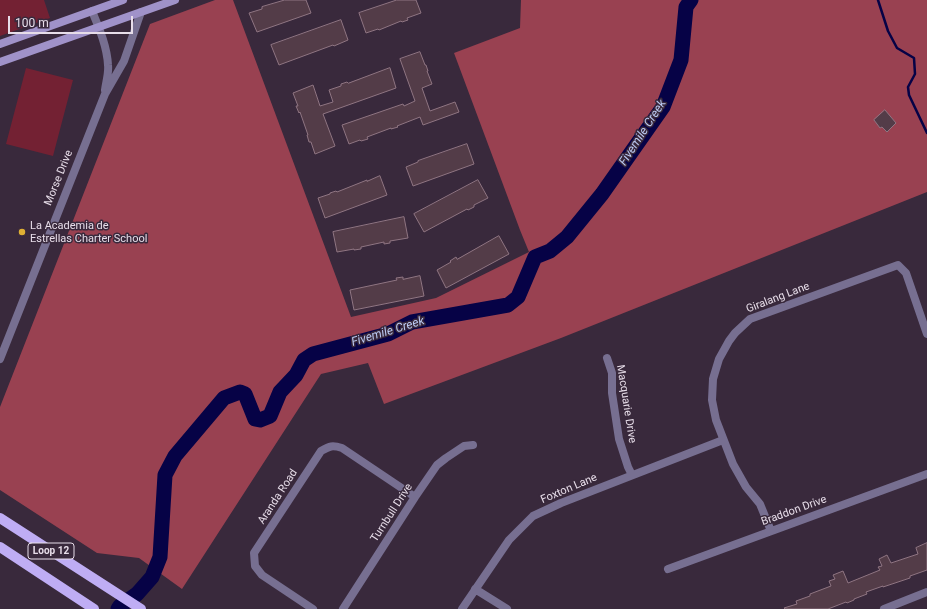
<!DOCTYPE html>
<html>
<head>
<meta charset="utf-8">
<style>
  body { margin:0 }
  #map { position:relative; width:927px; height:609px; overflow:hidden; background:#39293c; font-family:Roboto,sans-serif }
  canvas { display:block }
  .scale { position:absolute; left:8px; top:16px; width:125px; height:18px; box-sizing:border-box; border:2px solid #e7dde9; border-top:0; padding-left:5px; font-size:12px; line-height:14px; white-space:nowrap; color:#e7dde9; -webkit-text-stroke:3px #39293c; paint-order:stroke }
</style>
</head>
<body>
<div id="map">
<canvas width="927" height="609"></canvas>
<div class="scale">100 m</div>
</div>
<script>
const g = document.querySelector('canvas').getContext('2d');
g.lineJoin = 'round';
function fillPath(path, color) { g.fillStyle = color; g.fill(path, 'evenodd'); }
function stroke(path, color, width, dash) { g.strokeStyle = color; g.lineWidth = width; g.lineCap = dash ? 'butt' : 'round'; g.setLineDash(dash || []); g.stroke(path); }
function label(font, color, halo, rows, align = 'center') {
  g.font = font + ' Roboto,sans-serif'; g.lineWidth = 3; g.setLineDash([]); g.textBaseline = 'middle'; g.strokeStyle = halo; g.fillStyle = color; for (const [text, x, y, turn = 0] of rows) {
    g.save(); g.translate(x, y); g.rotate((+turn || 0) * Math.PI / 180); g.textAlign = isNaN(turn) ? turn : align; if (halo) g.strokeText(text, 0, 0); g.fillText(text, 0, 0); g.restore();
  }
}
fillPath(new Path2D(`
  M0 0H44L50 18 0 36Z
  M26 68 73 80 53 156 6 144Z`), '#732133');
fillPath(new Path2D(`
  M215 0H233L351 317 436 298 529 252 520 230 454 53 520 28 521 0H927V192L561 338 384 404 368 363 321 374 182 589 139 558 97 553 0 490V407L150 24Z`), '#994151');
stroke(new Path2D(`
  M878 0 888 31 897 48 914 58 915 74 908 87 909 95 927 133`), '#060246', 2.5);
stroke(new Path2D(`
  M118 609 120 606 137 594 152 577 160 557 165 475 175 456 224 398 240 392 245 394 255 419 260 420 270 416 280 392 296 375 304 360 313 354 388 334 412 322 508 305 518 297 535 257 550 251 567 237 602 194 663 107 681 60 686 7 691 0`), '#060246', 15);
const building = new Path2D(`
  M285 0H306L311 13 257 32 249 13 262 9V7Z
  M397 0H416L421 13 407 18 408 20 402 22 401 21 379 30 378 29 366 33 359 13Z
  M341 20 348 40 334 46 333 45 279 65 271 45Z
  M420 52 425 65H426L428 71H427L432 84 422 88 430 111 455 102 459 112 423 125 420 117 397 126 398 127 391 129V128L367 137 368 139 361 141 360 140 349 144 342 125 403 104 404 106 415 101 400 59Z
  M390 68 396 88 323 114 335 146 315 154 311 142H309L307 135H308L300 112 299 113 296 106H298L293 93 313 85 320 106 333 102 329 90 341 86V84L347 82 348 83Z
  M885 110 896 123 887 132 882 127 880 128 874 120Z
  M467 144 474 164 413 186 406 167 418 162V161Z
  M380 176 387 195 325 218 318 198 330 194V193L336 191 337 192 367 180V181Z
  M478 180 488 198 474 205V207L468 210 467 209 424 232 414 214Z
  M404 217 408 238 390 241V243L384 244V242L361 247V249L354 250V249L337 252 333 232Z
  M499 236 509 254 446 288 437 270 451 262 450 261 456 257 457 259Z
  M420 276 424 296 354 310 350 290 397 280 396 278 403 277V279Z
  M927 543V570L910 576V578L883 587V586L866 592 867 594 854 599V600L847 603 846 602 828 609H785L784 608 797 604 796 601 810 596V594L831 586 829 581 835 579 833 575 843 571 848 583 880 570 878 567 882 566 879 559 887 555 891 563 918 554 916 548Z`);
fillPath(building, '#533c48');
stroke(building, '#8f7582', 1);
stroke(new Path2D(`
  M92 11C99 28 107 46 108 65 109 73 106 82 105 90
  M607 358 612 373V393L619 439 628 467 632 475
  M0 359 105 94 124 61 141 12
  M771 531 760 504 746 487 733 464 716 420 712 400 713 379 719 359 729 341 735 333 750 319 898 265 906 273 927 334
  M668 569 927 474
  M475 589 507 609
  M313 609 262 575 255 566 254 553 321 451C330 446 332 445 342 448L415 497
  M343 609 415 497 437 465 446 458 464 446 473 445
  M462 609 509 540 533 516 561 503 723 440
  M884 609 927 592`), '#776f91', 8);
stroke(new Path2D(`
  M0 44 123 0
  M0 62 175 0`), '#a092c9', 8);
stroke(new Path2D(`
  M0 518 141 609
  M0 547 94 609`), '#bfadf4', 10);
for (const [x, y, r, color] of [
  [22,232,4,"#dfb034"]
]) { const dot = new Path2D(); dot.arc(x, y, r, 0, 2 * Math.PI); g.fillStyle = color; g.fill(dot); stroke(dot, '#39293c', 1.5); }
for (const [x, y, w] of [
  [51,551,46]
]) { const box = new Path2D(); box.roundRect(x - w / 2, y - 8, w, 16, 3); g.fillStyle = '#39293c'; g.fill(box); stroke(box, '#e7dde9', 1); }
label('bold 10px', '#e7dde9', null, [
  ["Loop 12",51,551]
]);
label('11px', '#e7dde9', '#39293c', [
  ["Morse Drive",59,178,-68],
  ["Giralang Lane",778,298,-21],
  ["Macquarie Drive",626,404,81],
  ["Foxton Lane",569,489,-23],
  ["Aranda Road",278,497,-57],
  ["Braddon Drive",794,511,-20],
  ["Turnbull Drive",392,513,-57]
]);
label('11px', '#e7dde9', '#39293c', [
  ["La Academia de",30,226],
  ["Estrellas Charter School",30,239]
], 'left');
label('italic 12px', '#bccaf3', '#39293c', [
  ["Fivemile Creek",643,133,-57],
  ["Fivemile Creek",388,332,-17]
]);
</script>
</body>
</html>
